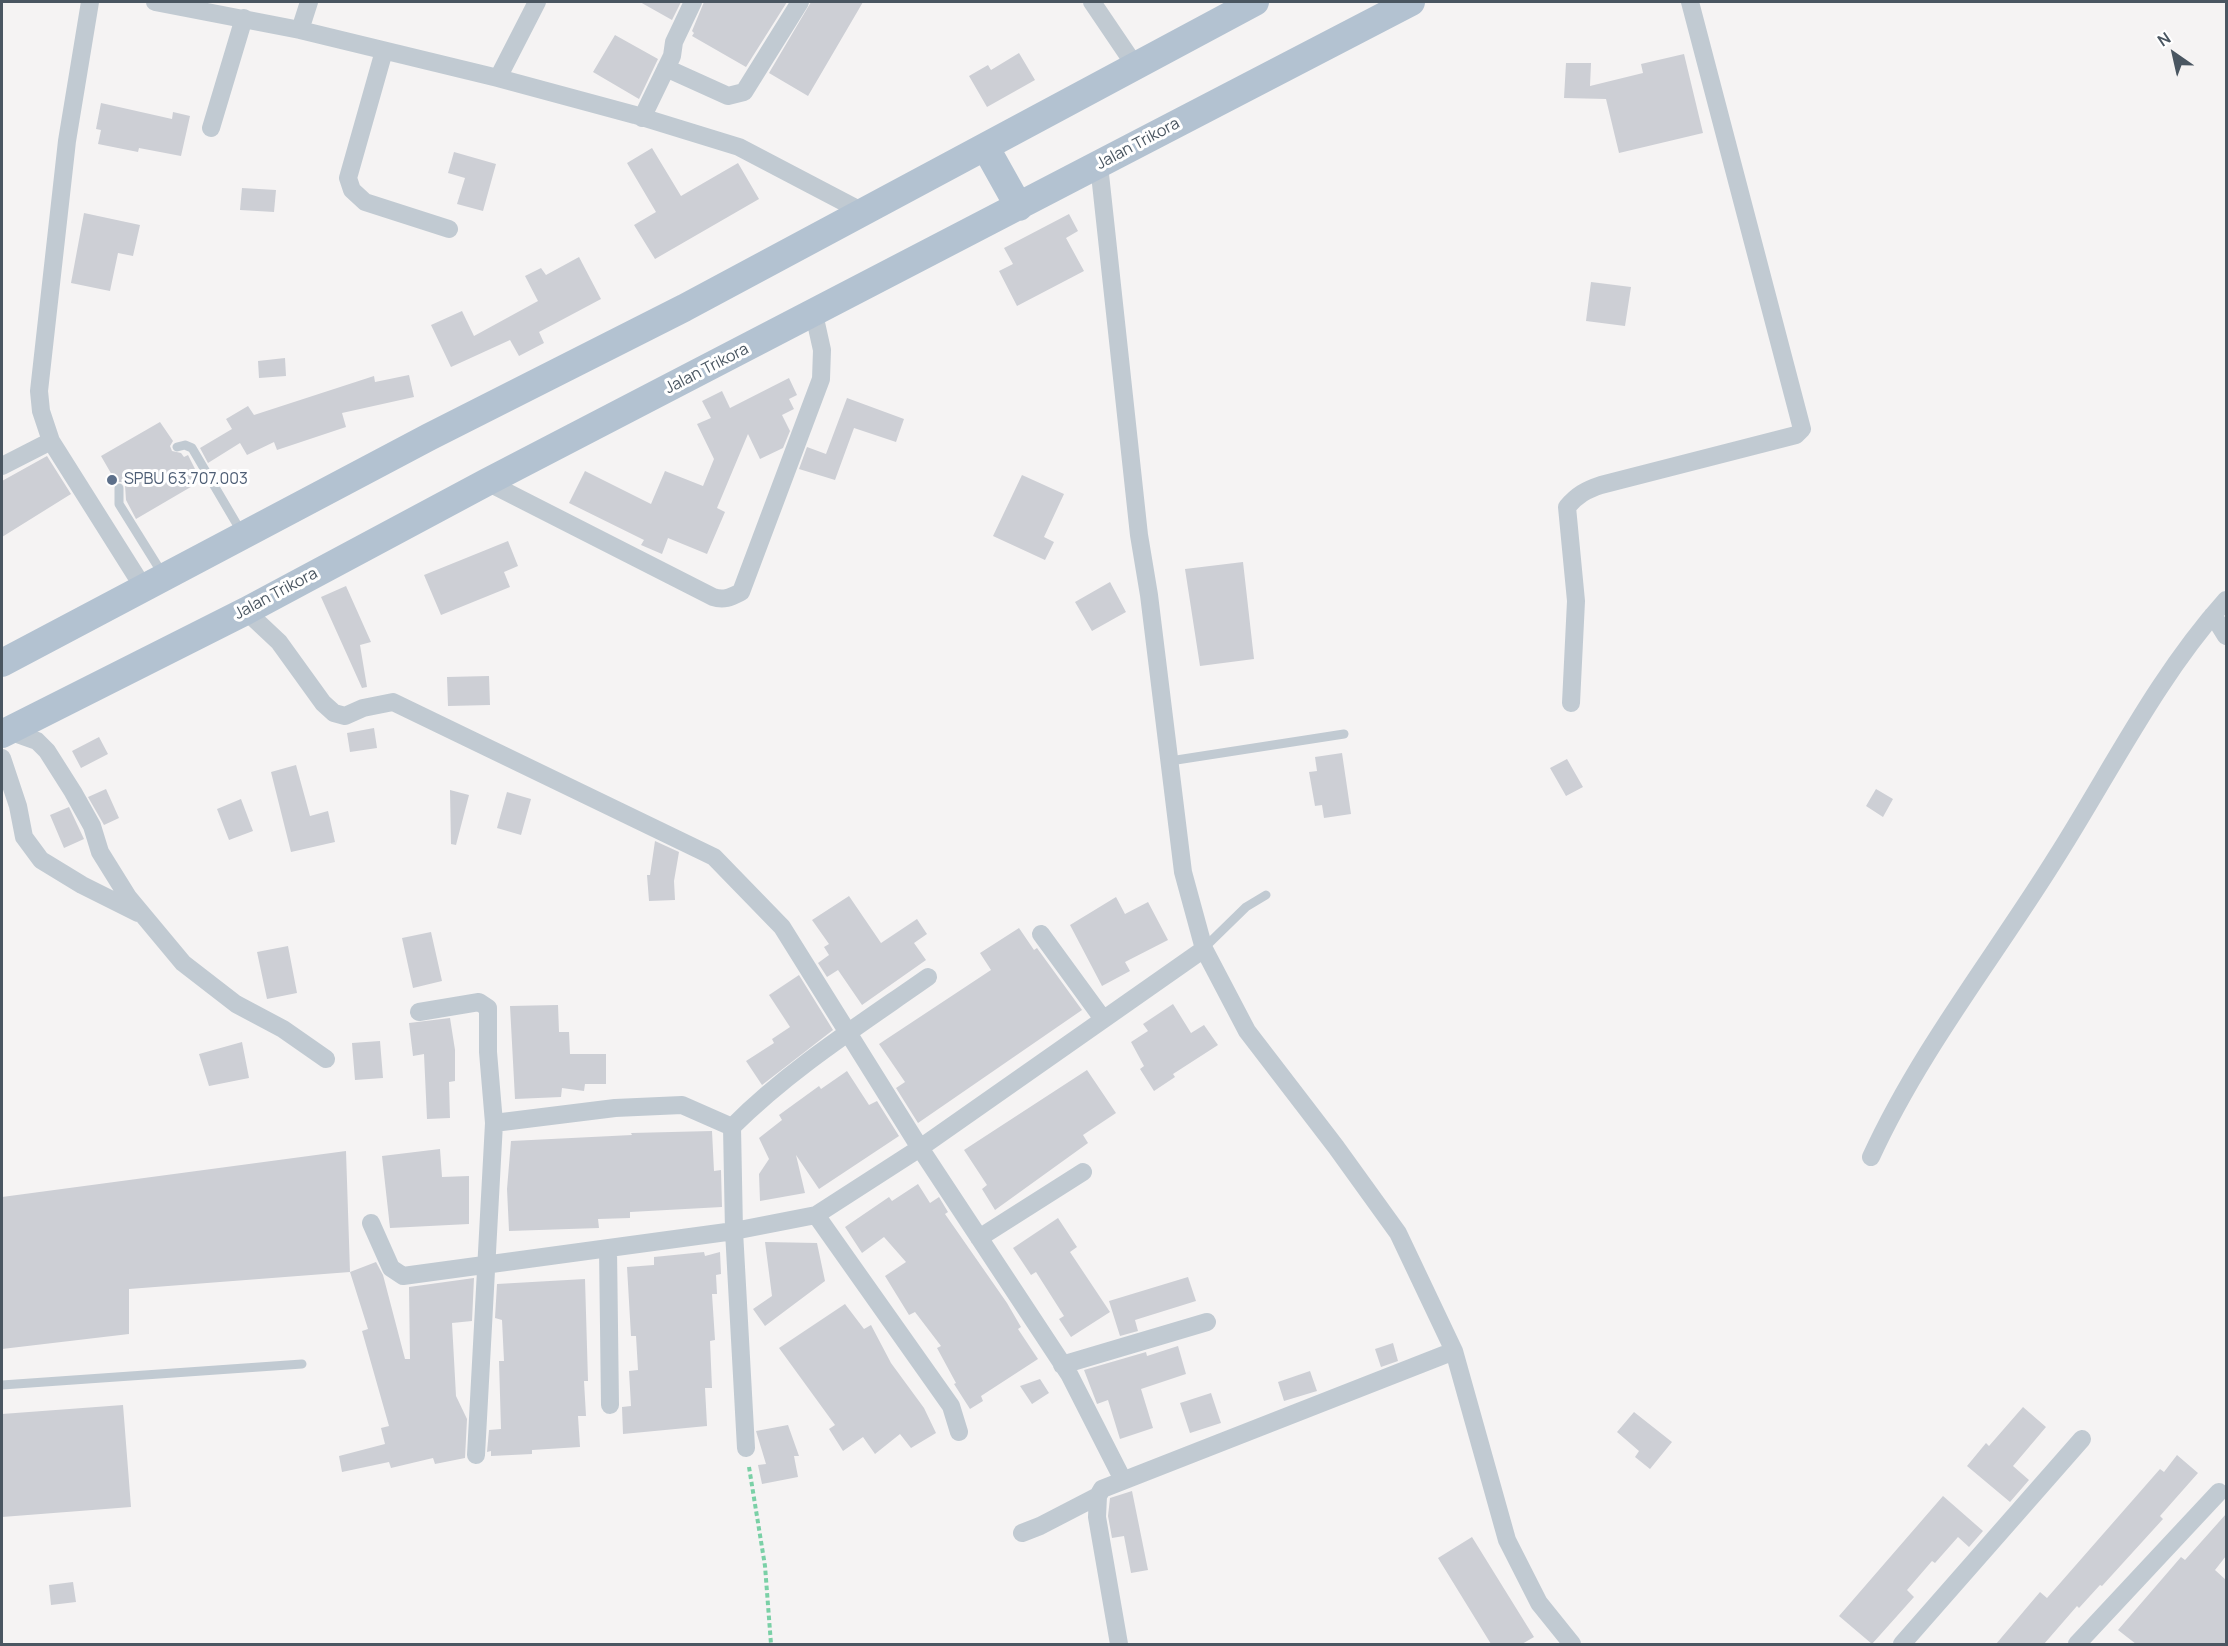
<!DOCTYPE html>
<html>
<head>
<meta charset="utf-8">
<style>
  body { margin:0 }
  #map { position:relative; width:2228px; height:1646px; overflow:hidden; background:#f5f3f3; font-family:Manrope,sans-serif }
  canvas { display:block }
  .frame { position:absolute; inset:0; border:3px solid #4a5661; pointer-events:none }
  .north { position:absolute; left:2144px; top:24px; width:60px; height:60px; -webkit-text-stroke:4px #fff; paint-order:stroke; rotate:326deg; font-size:16px; font-weight:700; line-height:24px; text-align:center; color:#4a5661 }
  .north::after { content:''; display:block; margin:auto; width:21px; height:27px; background:#4a5661; clip-path:polygon(50% 0,100% 100%,50% 72%,0 100%) }
</style>
</head>
<body>
<div id="map">
<canvas width="2228" height="1646"></canvas>
<div class="frame"></div>
<div class="north">N</div>
</div>
<script>
const g = document.querySelector('canvas').getContext('2d');
g.lineJoin = 'round';
function fillPath(path, color) { g.fillStyle = color; g.fill(path, 'evenodd'); }
function stroke(path, color, width, dash) { g.strokeStyle = color; g.lineWidth = width; g.lineCap = dash ? 'butt' : 'round'; g.setLineDash(dash || []); g.stroke(path); }
function label(font, color, halo, rows, align = 'center') {
  g.font = font + ' Manrope,sans-serif'; g.lineWidth = 6; g.setLineDash([]); g.textBaseline = 'middle'; g.strokeStyle = halo; g.fillStyle = color; for (const [text, x, y, turn = 0] of rows) {
    g.save(); g.translate(x, y); g.rotate((+turn || 0) * Math.PI / 180); g.textAlign = isNaN(turn) ? turn : align; if (halo) g.strokeText(text, 0, 0); g.fillText(text, 0, 0); g.restore();
  }
}
fillPath(new Path2D(`
  M640 2H681L672 20Z
  M704 2H787L746 67 692 36 694 33 692 31Z
  M811 2H863L808 96 769 73Z
  M615 35 658 59 639 99 593 72Z
  M1019 53 1035 80 987 107 969 76 988 65 991 70Z
  M1684 54 1703 133 1619 153 1606 99 1564 98 1566 63H1591L1590 86 1643 73 1641 64Z
  M101 103 172 119 173 112 190 116 181 156 139 148 138 152 98 144 101 130 96 129Z
  M652 148 681 196 738 163 759 199 655 259 634 225 656 212 627 163Z
  M454 152 496 164 483 211 457 204 465 178 448 173Z
  M242 188 276 190 274 212 240 210Z
  M84 213 140 225 133 256 118 253 110 291 71 283Z
  M1069 214 1078 231 1066 238 1084 271 1017 306 999 271 1013 264 1004 248Z
  M579 257 601 299 539 332 544 343 519 356 510 340 451 367 431 325 462 311 474 336 538 301 525 276 541 268 546 275Z
  M1591 282 1631 287 1625 326 1586 321Z
  M285 358 286 376 259 378 258 361Z
  M409 375 414 397 342 413 346 427 277 450 274 442 247 455 240 443 208 463 200 448 232 429 226 419 248 406 254 415 374 376 375 382Z
  M789 378 797 395 789 399 794 409 782 415 790 431 783 448 760 459 748 434 717 508 725 512 707 554 668 538 662 554 641 545 644 540 569 503 585 471 651 504 665 471 703 486 714 459 697 424 711 418 702 401 722 391 730 408Z
  M847 398 904 419 896 442 854 428 835 480 799 469 807 447 826 454Z
  M160 422 173 441 170 446 172 451 181 453 184 457 188 455 201 481 136 519 126 500 125 485 122 482H116L101 456Z
  M47 456 71 494 2 537V481Z
  M1022 475 1064 494 1044 537 1054 542 1045 560 993 536Z
  M508 541 518 566 504 572 510 587 441 615 424 575Z
  M1243 562 1254 659 1200 666 1185 569Z
  M1110 582 1126 612 1092 631 1075 602Z
  M346 586 371 642 360 645 367 687 362 688 321 597Z
  M489 676 490 705 448 706 447 677Z
  M374 728 377 748 350 752 347 733Z
  M99 737 108 754 81 768 72 751Z
  M1342 753 1351 814 1324 818 1322 805 1315 806 1309 772 1317 771 1315 757Z
  M1567 759 1583 787 1566 796 1550 768Z
  M296 765 310 816 328 811 335 842 291 852 271 772Z
  M106 789 119 818 104 825 88 797Z
  M1876 789 1893 799 1883 817 1866 806Z
  M450 790 469 795 456 845 451 844Z
  M507 792 531 799 521 835 497 828Z
  M241 799 253 831 229 840 217 809Z
  M69 807 84 839 64 848 50 815Z
  M655 841 679 852 674 881 675 900 649 901 647 875H650Z
  M849 896 881 943 917 919 927 934 914 943 926 960 862 1005 838 970 827 977 818 963 829 955 824 947 829 944 812 920Z
  M1116 897 1125 914 1148 902 1168 940 1125 962 1130 971 1102 986 1070 925Z
  M1019 928 1034 950 1037 948 1082 1010 918 1123 896 1088 905 1082 879 1044 991 970 980 953Z
  M431 932 442 981 413 988 402 938Z
  M288 946 297 993 267 999 257 952Z
  M799 975 833 1030 762 1085 746 1061 774 1043 772 1039 790 1027 769 995Z
  M1173 1004 1191 1033 1204 1025 1218 1045 1173 1074 1175 1077 1154 1091 1140 1069 1144 1066 1131 1042 1148 1031 1143 1024Z
  M558 1005 559 1032H569L570 1054H606V1084H585L584 1091 562 1088 561 1097 515 1099 510 1006Z
  M450 1018 455 1050V1081L449 1082 450 1118 427 1119 424 1054 413 1056 409 1023Z
  M380 1041 383 1078 355 1080 352 1043Z
  M242 1042 249 1078 209 1086 199 1054Z
  M1087 1070 1116 1113 1083 1135 1088 1143 995 1210 982 1189 987 1185 964 1150Z
  M847 1071 869 1105 877 1101 899 1136 819 1189 796 1155 805 1193 760 1201 759 1174 769 1159 759 1138 782 1120 779 1115 819 1086 821 1089Z
  M712 1131 714 1171 721 1170 722 1207 630 1212V1218L598 1219 599 1228 509 1231 507 1189 511 1141 632 1135 631 1133Z
  M440 1149 442 1177 469 1176V1224L390 1228 382 1156Z
  M346 1151 350 1272 129 1289V1334L2 1349V1197Z
  M918 1184 930 1203 939 1197 948 1212 945 1214 1007 1303 1021 1327 1018 1329 1038 1359 981 1396 983 1401 970 1409 954 1384 956 1383 937 1348 941 1346 915 1312 909 1315 885 1276 906 1262 884 1237 862 1253 845 1227 889 1197 892 1201Z
  M1058 1218 1077 1247 1070 1252 1110 1312 1071 1337 1059 1319 1064 1316 1036 1272 1031 1275 1013 1248Z
  M765 1242 817 1243 825 1281 765 1326 753 1309 772 1296Z
  M704 1252 705 1256 720 1252 721 1274 716 1275 717 1294H712L715 1340 710 1341 712 1388H705L707 1426 623 1434 622 1407 631 1406 629 1371 638 1370 636 1336H631L627 1267 654 1265V1257Z
  M376 1262 383 1275 405 1359H410L409 1287 474 1278 472 1321 452 1323 456 1396 467 1419 465 1458 435 1464 433 1458 391 1468 389 1462 342 1472 339 1456 385 1444 381 1428 389 1426 362 1331 368 1329 350 1272Z
  M1188 1277 1196 1301 1135 1320 1138 1331 1120 1336 1109 1301Z
  M585 1279 588 1381H584L586 1416H578L580 1447 532 1450V1454L491 1456V1451L487 1452 489 1430 501 1429 499 1361H504L502 1320 495 1318 497 1284Z
  M845 1304 864 1329 871 1325 891 1363 924 1408 936 1433 911 1448 900 1434 875 1454 863 1437 843 1451 829 1429 835 1425 779 1348Z
  M1393 1343 1398 1361 1381 1367 1375 1349Z
  M1178 1346 1186 1374 1141 1389 1153 1428 1120 1439 1108 1400 1097 1404 1084 1370 1146 1352 1147 1356Z
  M1310 1371 1317 1391 1284 1401 1278 1382Z
  M1040 1379 1049 1393 1032 1404 1020 1386Z
  M1211 1393 1221 1423 1190 1433 1180 1403Z
  M123 1405 131 1507 2 1517V1414Z
  M2023 1407 2046 1427 2013 1466 2029 1480 2010 1502 1967 1466 1986 1443 1989 1446Z
  M1634 1412 1672 1442 1650 1469 1635 1457 1639 1451 1617 1432Z
  M788 1425 799 1456H794L798 1477 762 1484 758 1465 766 1464 756 1431Z
  M2177 1455 2198 1473 2160 1516 2163 1519 2102 1586 2100 1585 2079 1608 2077 1606 2044 1644H1996L2040 1592 2047 1598 2160 1469 2164 1472Z
  M1132 1491 1148 1570 1131 1573 1124 1536 1112 1538 1108 1516 1110 1498Z
  M1943 1496 1983 1531 1969 1547 1958 1537 1935 1563 1932 1561 1907 1590 1914 1597 1872 1644 1839 1616Z
  M2226 1514V1556L2215 1570 2226 1580V1644H2136L2118 1630 2181 1557 2185 1560Z
  M1472 1537 1534 1637 1522 1644H1491L1438 1558Z
  M73 1582 76 1602 51 1605 49 1585Z`), '#cdcfd5');
stroke(new Path2D(`
  M749 1467 765 1566 771 1644`), '#7ad0a6', 4, [4.5, 3]);
stroke(new Path2D(`
  M177 447 185 445 192 448 242 533
  M119 488V504L162 573
  M1170 761 1344 734
  M1204 948 1246 907 1266 895
  M2 1385 302 1364`), '#c1cad2', 9);
stroke(new Path2D(`
  M90 2 67 141 39 391 41 411 51 441 143 587
  M155 2 300 30 498 78 635 115 739 147 863 212
  M1092 2 1136 67
  M300 30 309 2
  M384 51 348 178 352 190 365 202 449 229
  M666 68 728 96 744 92 800 2
  M498 78 537 2
  M642 118 672 56 674 42 693 2
  M211 128 244 18
  M1099 165 1139 535 1149 595 1183 872 1204 949 1247 1031 1336 1147 1398 1233 1454 1351 1507 1540 1539 1603 1572 1644
  M2 466 51 441
  M487 482 713 597C724 601 731 597 741 592L821 379 822 350 814 314
  M246 611 279 642 323 703 334 713 345 716 363 708 393 702 714 857 782 927 920 1148 1069 1374 1123 1480
  M2213 615 2226 636
  M1571 703 1576 601 1567 507C1577 495 1586 490 1601 485L1796 435 1802 429 1690 2
  M9 731 37 741 47 751 73 792 92 826 100 852 128 897 183 963 236 1004 283 1029 326 1059
  M2 758 18 806 24 837 41 860 82 885 138 913
  M1041 934 1103 1019
  M419 1012 479 1002 488 1008V1052L494 1123 476 1455
  M494 1123 615 1108 682 1105 732 1127
  M1871 1157C1920 1050 1995 956 2057 856 2112 769 2157 677 2226 600
  M816 1215 951 1406 959 1432
  M371 1223 391 1268 403 1276 734 1231 816 1215 920 1148 1204 949
  M979 1238 1083 1172
  M608 1248 610 1405
  M1062 1365 1207 1322
  M746 1448 734 1231 732 1127C790 1069 861 1024 928 977
  M1022 1533 1040 1526 1098 1496
  M1119 1644 1097 1517 1098 1496 1102 1489 1454 1351
  M1902 1644 2082 1439
  M2077 1644 2219 1492`), '#c1cad2', 18);
stroke(new Path2D(`
  M986 148 1019 207
  M2 663 429 437 684 308 1255 2
  M2 734 246 611 487 482 1411 2`), '#b3c2d1', 28);
for (const [x, y, r, color] of [
  [112,480,6,"#5c6f8a"]
]) { const dot = new Path2D(); dot.arc(x, y, r, 0, 2 * Math.PI); g.fillStyle = color; g.fill(dot); stroke(dot, '#fff', 2); }
label('16px', '#4a5661', '#fff', [
  ["Jalan Trikora",1138,144,-28],
  ["Jalan Trikora",707,369,-27],
  ["Jalan Trikora",276,594,-28]
]);
label('16px', '#4e5e75', '#fff', [
  ["SPBU 63.707.003",124,480]
], 'left');
</script>
</body>
</html>
